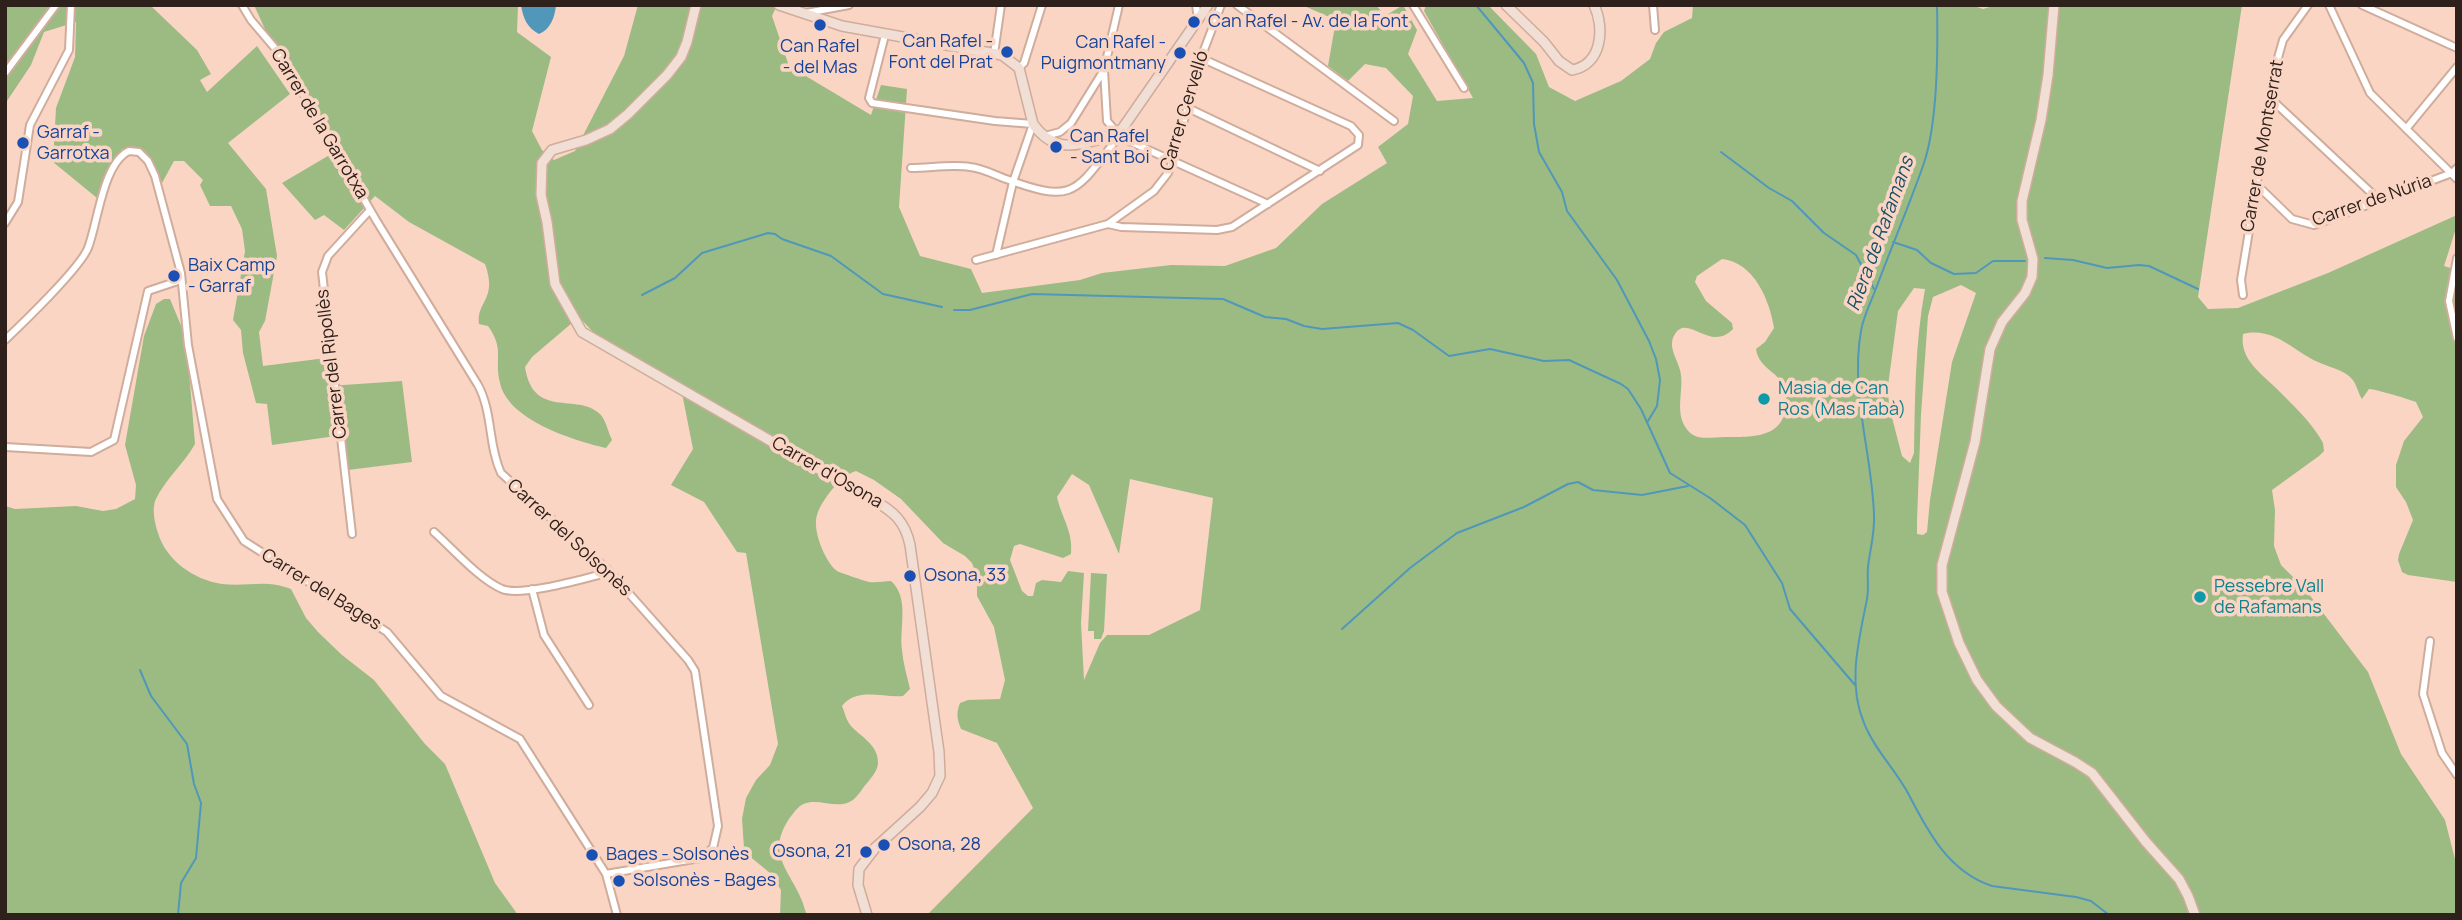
<!DOCTYPE html>
<html>
<head>
<meta charset="utf-8">
<style>
  body { margin:0 }
  #map { position:relative; width:2462px; height:920px; overflow:hidden; background:#fad5c4; font-family:Manrope,sans-serif }
  canvas { display:block }
  .frame { position:absolute; inset:0; border:7px solid #2e201a; pointer-events:none }
</style>
</head>
<body>
<div id="map">
<canvas width="2462" height="920"></canvas>
<div class="frame"></div>
</div>
<script>
const g = document.querySelector('canvas').getContext('2d');
g.lineJoin = 'round';
function fillPath(path, color) { g.fillStyle = color; g.fill(path, 'evenodd'); }
function stroke(path, color, width, dash) { g.strokeStyle = color; g.lineWidth = width; g.lineCap = dash ? 'butt' : 'round'; g.setLineDash(dash || []); g.stroke(path); }
function label(font, color, halo, rows, align = 'center') {
  g.font = font + ' Manrope,sans-serif'; g.lineWidth = 7; g.setLineDash([]); g.textBaseline = 'middle'; g.strokeStyle = halo; g.fillStyle = color; for (const [text, x, y, turn = 0] of rows) {
    g.save(); g.translate(x, y); g.rotate((+turn || 0) * Math.PI / 180); g.textAlign = isNaN(turn) ? turn : align; if (halo) g.strokeText(text, 0, 0); g.fillText(text, 0, 0); g.restore();
  }
}
fillPath(new Path2D(`
  M5 5H150L197 50 211 74 200 80 207 92 257 46 290 94 228 143 266 189 277 256 265 321 259 332 263 366 326 358 329 386 402 381 412 462 348 470 343 435 272 445 267 404 256 403 243 353 241 330 233 320 245 251 242 229 231 206H210L200 185 203 180 184 161H174L162 183 153 162 142 150 122 149 97 198 53 162 56 108 75 57 76 22 44 32 31 65 5 104Z
  M254 5H518L517 32 551 57 532 131 542 150 554 160 575 151 624 56 638 5H777L772 16 789 66 871 115 881 85 907 89 899 207 920 256 971 269 982 293 1080 280 1102 273 1171 265 1225 266 1276 248 1322 204 1387 163 1378 147 1408 124 1413 96 1386 68 1365 64 1348 81 1328 66 1336 20 1302 5H1376L1385 16 1403 5 1417 30 1408 54 1437 101 1473 98 1424 11 1426 5H1488L1536 54 1549 87 1575 101 1621 81 1650 59 1656 43 1664 32 1692 18 1693 5H1971L1983 9 1997 5H2242L2198 297 2208 309 2238 308 2328 273 2457 215V225L2444 266 2457 270V582L2408 575 2402 572 2398 560 2399 554 2413 520 2406 502 2396 487V465L2404 441 2423 417 2416 402C2412 400 2372 388 2369 389L2362 399C2358 393 2357 385 2352 379 2345 370 2328 367 2318 362 2293 351 2274 326 2243 334 2239 361 2264 375 2280 392 2295 407 2313 424 2323 443L2324 451 2319 456 2272 490 2275 510 2274 546 2281 565 2305 589 2368 672 2401 754 2445 820 2457 867V915H927L1033 808 997 743 961 729C957 719 956 713 960 703L968 700 1000 699 1005 680 994 627 977 596V578L972 563 965 556 943 543 901 499 874 480 856 471C841 475 821 501 817 515 812 530 825 562 837 571 841 573 865 581 869 582 876 583 884 581 891 581 910 598 899 628 902 650 903 663 907 676 910 689L903 696C882 698 857 687 842 706 845 713 846 720 851 726 861 737 879 745 878 764 877 771 872 777 868 782 863 787 859 795 854 799 836 814 811 790 795 811 758 856 797 873 806 913L780 915 781 890 770 873 748 855 744 848 742 819 746 798 756 780 770 765 778 744 746 553 737 552 704 502 671 485 693 449 680 383 608 348 579 317 532 357 525 367C533 420 577 392 600 414 606 420 608 432 612 440L606 448C572 440 508 420 500 383 494 358 505 350 488 326L479 324C476 301 498 300 485 264L409 222 375 196 344 230 324 215 315 220 282 183 338 150 282 53 269 38ZM1722 259C1754 262 1770 301 1774 328L1765 342 1756 349C1759 372 1785 371 1786 397 1788 438 1756 437 1725 437 1710 437 1695 442 1686 428 1674 411 1685 388 1680 370 1677 358 1667 346 1675 334 1688 313 1710 353 1733 329L1732 323 1706 301 1695 282 1697 276ZM1961 285 1976 293 1952 362 1930 500 1927 532 1923 535 1917 534V521L1921 415 1928 316 1933 297ZM1914 288 1925 289C1915 343 1915 398 1914 453L1910 463 1902 456 1889 406 1888 386 1898 311ZM1072 474 1089 485 1119 554 1130 479 1213 498 1200 610 1149 635H1107L1100 643 1084 680 1081 623 1084 573 1068 571 1061 582 1042 580 1036 583 1033 596H1028L1022 591 1010 560 1014 546 1020 544 1063 558 1071 554C1073 530 1062 519 1057 497Z
  M164 299H170L185 335 187 347 195 444C184 464 165 479 155 501 152 511 155 524 158 533 166 560 194 580 222 584 248 587 265 579 291 589L306 618 318 632 342 655 374 680 425 744 445 764 495 883 518 915H5V506L15 509 76 506 103 511 116 509 135 499 136 485 125 445 144 336 156 304Z
  M1091 573 1107 574 1104 631 1101 639H1094V631H1088Z`), '#9cbb83');
fillPath(new Path2D(`
  M521 5H556C555 17 550 30 539 34 527 28 523 18 521 5Z`), '#5197ba');
stroke(new Path2D(`
  M1476 5 1524 63 1533 83 1534 124 1539 152 1562 192 1567 211 1617 280 1649 341 1656 359 1660 380 1657 406 1648 421
  M1937 5C1938 50 1938 121 1924 163 1909 206 1891 248 1875 291 1870 304 1863 318 1861 331 1850 393 1872 453 1874 515 1875 533 1870 549 1868 567 1867 578 1869 588 1867 599 1859 640 1847 683 1864 723 1874 749 1896 770 1909 795 1928 832 1949 872 1992 886L2076 897 2091 901 2109 915
  M1721 152 1769 188 1792 201 1824 233 1856 255 1874 289
  M1893 242 1917 250 1931 263 1954 274 1976 273 1993 261H2025
  M2045 258 2073 260 2107 268 2139 265 2149 266 2198 289
  M642 295 675 278 702 253 768 233 775 234 782 239 831 256 883 294 942 307
  M954 310H970L1032 294 1223 299 1265 317 1286 319 1304 326 1322 329 1398 323 1413 330 1449 356 1490 349 1544 361 1569 360 1621 384 1628 389 1641 409 1670 473 1710 498 1745 525 1782 583 1790 609 1855 685
  M1342 629 1410 568 1457 533 1524 507 1568 484 1578 482 1593 490 1642 495 1688 486
  M140 670 151 696 187 744 194 784 201 803 196 858 181 883 178 915`), '#5197ba', 2);
const street = new Path2D(`
  M242 5 251 20 274 47 301 90 376 220 478 385C493 413 488 445 501 473L610 572 688 660 695 671 718 826 713 848 700 858 606 874
  M1196 5 1198 19
  M1237 5 1394 121
  M1413 5 1464 88
  M1653 5 1655 30
  M2329 5 2370 93 2457 179
  M2362 5 2457 48
  M806 13 849 5
  M885 35 869 98 872 103 995 121 1033 124 1013 182 996 255
  M994 54 1001 5
  M1019 68 1024 63 1042 5
  M1104 70 1107 121 1122 138 1268 204
  M5 73 56 5
  M2271 99 2380 201
  M1188 108 1320 171
  M2406 129 2457 67
  M1045 136 1060 132 1071 123 1104 70 1119 5
  M911 168C930 168 952 164 970 167 982 168 995 175 1006 179 1074 204 1075 193 1116 140L1118 133
  M2257 185 2292 219 2314 225 2452 173 2457 168
  M5 223 18 202 30 125 69 50 71 5
  M1108 224 1121 227 1217 230 1232 227 1358 145 1359 135 1351 126 1201 58
  M2457 258 2449 301 2457 338
  M976 260 1108 224 1154 191 1168 173 1173 160 1201 58 1221 5
  M2243 295 2241 280 2276 65 2283 40 2308 5
  M5 340C23 323 80 268 88 248 98 222 103 163 129 151L139 152 148 161 155 176 181 273 188 345 217 499 244 541 387 632 441 696 520 739 606 874 617 915
  M5 447 91 452 114 440 148 291 181 280
  M434 532C453 549 479 579 502 589 522 597 586 578 610 572
  M352 534 322 272 328 256 370 210
  M532 589 544 635 589 705
  M2430 641 2423 694 2442 753 2457 775`);
const secondary = new Path2D(`
  M696 5 687 42 681 57 667 75 628 114 610 129 586 140 552 150 542 163 541 195 547 222 555 284 582 332 873 500C893 511 905 521 910 545L939 752 940 776 932 793 920 807 875 848 859 869 858 885 867 915
  M779 5 842 26 1002 55 1019 68 1033 124C1051 149 1070 148 1097 140 1106 137 1115 135 1122 129L1208 5
  M1506 5 1544 42 1559 61 1572 70C1602 65 1605 28 1594 5
  M2054 5 2048 75 2041 120 2022 201V220L2033 259 2032 277 2025 293 2002 322 1990 349 1975 442 1942 565V592L1959 643 1977 680 1996 706 2030 738 2075 762 2092 773 2146 842 2179 879 2188 896 2195 915`);
stroke(street, '#cfac9b', 10);
stroke(secondary, '#cfac9b', 12);
stroke(street, '#fff', 6);
stroke(secondary, '#f1ded4', 9);
for (const [x, y, r, color] of [
  [1194,22,7,"#1a4fb4"],
  [820,25,7,"#1a4fb4"],
  [1007,52,7,"#1a4fb4"],
  [1180,53,7,"#1a4fb4"],
  [23,143,7,"#1a4fb4"],
  [1056,147,7,"#1a4fb4"],
  [174,276,7,"#1a4fb4"],
  [1764,399,7,"#0f9aa8"],
  [910,576,7,"#1a4fb4"],
  [2200,597,7,"#0f9aa8"],
  [884,845,7,"#1a4fb4"],
  [866,852,7,"#1a4fb4"],
  [592,855,7,"#1a4fb4"],
  [619,881,7,"#1a4fb4"]
]) { const dot = new Path2D(); dot.arc(x, y, r, 0, 2 * Math.PI); g.fillStyle = color; g.fill(dot); stroke(dot, '#fad5c4', 2.5); }
label('18px', '#164399', '#fad5c4', [
  ["Can Rafel - Av. de la Font",1208,22],
  ["Can Rafel -",993,42,"right"],
  ["Font del Prat",993,63,"right"],
  ["Can Rafel -",1166,43,"right"],
  ["Puigmontmany",1166,64,"right"],
  ["Can Rafel",820,47,"center"],
  ["- del Mas",820,68,"center"],
  ["Garraf -",37,133],
  ["Garrotxa",37,154],
  ["Can Rafel",1070,137],
  ["- Sant Boi",1070,158],
  ["Baix Camp",188,266],
  ["- Garraf",188,287],
  ["Osona, 33",924,576],
  ["Osona, 28",898,845],
  ["Osona, 21",852,852,"right"],
  ["Bages - Solsonès",606,855],
  ["Solsonès - Bages",633,881]
], 'left');
label('18px', '#2e201a', '#fad5c4', [
  ["Carrer Cervelló",1185,111,-73],
  ["Carrer de la Garrotxa",319,124,59],
  ["Carrer de Montserrat",2263,146,-80],
  ["Carrer de Núria",2372,201,-19],
  ["Carrer del Ripollès",332,364,-97],
  ["Carrer d'Osona",827,473,30],
  ["Carrer del Solsonès",569,538,43],
  ["Carrer del Bages",321,590,32]
]);
label('18px', '#0d838f', '#fad5c4', [
  ["Masia de Can",1778,389],
  ["Ros (Mas Tabà)",1778,410],
  ["Pessebre Vall",2214,587],
  ["de Rafamans",2214,608]
], 'left');
label('italic 19px', '#164f68', '#fad5c4', [
  ["Riera de Rafamans",1881,234,-70]
]);
</script>
</body>
</html>
